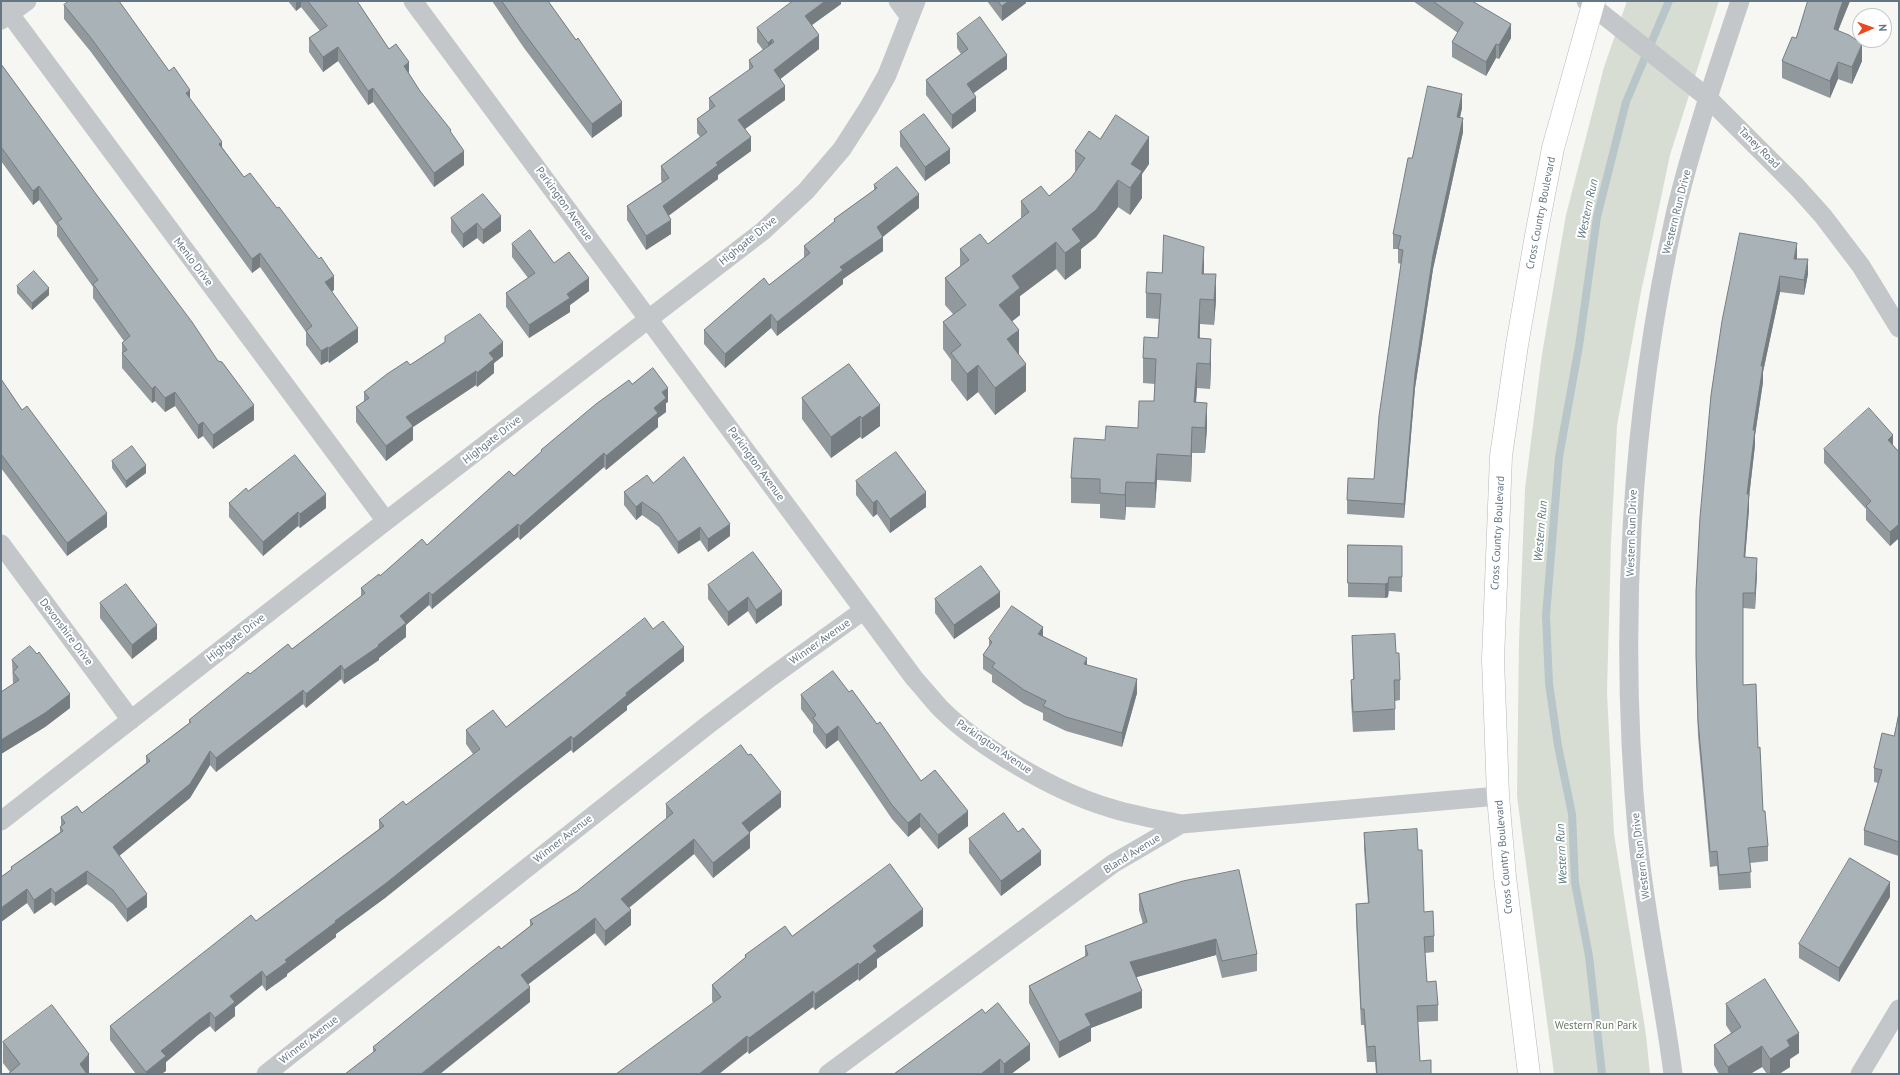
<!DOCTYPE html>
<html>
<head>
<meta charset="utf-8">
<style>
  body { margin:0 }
  #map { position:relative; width:1900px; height:1075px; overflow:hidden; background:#f6f6f2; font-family:"PT Sans",sans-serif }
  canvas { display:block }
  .frame { position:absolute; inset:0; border:2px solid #647684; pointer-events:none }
  .north { position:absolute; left:1852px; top:8px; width:40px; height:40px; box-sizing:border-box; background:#fff; border:1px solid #c1c8ce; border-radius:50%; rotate:88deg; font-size:11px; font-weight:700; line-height:16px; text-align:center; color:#647684 }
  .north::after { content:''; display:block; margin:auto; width:14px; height:18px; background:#e94b1f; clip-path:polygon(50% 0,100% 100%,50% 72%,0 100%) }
</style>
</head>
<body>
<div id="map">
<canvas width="1900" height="1075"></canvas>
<div class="frame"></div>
<div class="north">N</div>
</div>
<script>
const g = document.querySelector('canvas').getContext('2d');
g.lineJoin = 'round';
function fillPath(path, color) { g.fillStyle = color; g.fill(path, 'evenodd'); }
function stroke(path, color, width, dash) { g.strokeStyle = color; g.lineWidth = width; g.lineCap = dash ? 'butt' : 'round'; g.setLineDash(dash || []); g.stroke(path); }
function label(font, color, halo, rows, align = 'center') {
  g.font = font + ' "PT Sans",sans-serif'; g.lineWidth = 4; g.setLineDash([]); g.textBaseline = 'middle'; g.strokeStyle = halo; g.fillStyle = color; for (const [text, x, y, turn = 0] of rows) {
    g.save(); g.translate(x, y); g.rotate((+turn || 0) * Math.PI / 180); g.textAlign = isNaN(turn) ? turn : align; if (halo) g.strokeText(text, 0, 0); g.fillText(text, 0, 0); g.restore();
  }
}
fillPath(new Path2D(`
  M1627 1H1719L1670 155 1640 297 1617 426 1611 543 1607 692 1614 834 1646 1035 1650 1074H1554L1517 796 1519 641 1525 489 1542 354 1566 215 1604 67Z`), '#d7ddd3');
stroke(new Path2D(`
  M1602 1074 1589 956 1575 883 1572 814 1558 746 1549 683 1546 616 1559 457 1579 346 1597 217 1626 102 1669 1`), '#b8c6c9', 8);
const secondary = new Path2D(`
  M1529 1074 1505 877 1498 796 1493 659 1501 456 1517 345 1537 230 1553 148 1594 1`);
stroke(secondary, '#b3b9bd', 23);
stroke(new Path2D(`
  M413 1 914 678C923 688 931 698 940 708 979 747 1054 791 1107 807 1131 815 1156 819 1181 824
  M898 1 909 16
  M1586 1 1708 98 1797 187 1823 216 1861 266 1899 328
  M1 2 386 521
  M1 20 27 1
  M1 544 131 720
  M1 821 386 521 763 231 806 191 842 149 869 107 887 75 916 1
  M266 1074 709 724 771 677 864 610
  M828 1074 1114 863 1181 824 1498 796
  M1673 1074C1663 996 1646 919 1638 841 1618 631 1630 416 1676 210 1693 140 1717 70 1740 1
  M1860 1074 1899 1009`), '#c3c7ca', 19);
stroke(secondary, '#fff', 22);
fillPath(new Path2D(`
  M288 1H357L389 49 409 74 420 91 451 134 464 165 434 187 373 102 368 105 338 61 323 72 309 52V38L320 31 301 7 296 11Z
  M492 1H548L576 40 622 116 592 138 524 48Z
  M841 1V4L812 25 819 49 780 79 785 100 745 129 751 151 718 175V179L669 215 671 234 646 250 627 220V206L662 182 661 180V166L700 137 697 133V119L709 110V98L749 71V60L763 50 757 42V28Z
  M987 1H1026V3L1002 21Z
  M1413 1H1472L1511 38 1499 59 1496 58 1486 76 1452 57V42L1458 33Z
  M1806 1H1850L1838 31 1862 61 1852 84 1838 79 1830 98 1782 78V61L1796 38 1808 2Z
  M64 5 169 71 190 99 222 147 244 177 334 290 332 291 358 342 329 363 328 361 321 365 306 345V332L260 267 252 273 91 52 64 19Z
  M957 34 1007 69 973 93 976 111 952 129 926 95V80L961 54 957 48Z
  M1 64 254 420 213 449 203 436 198 439 175 406 165 412 155 401 152 403 122 368V343L124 341 93 298V287L57 236V226L39 200 33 205 1 161Z
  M1462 108 1460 117 1463 132 1433 269 1415 388 1404 518 1347 514V500L1374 479 1401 264 1398 263V249H1393V234L1412 158Z
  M900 132 950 163 925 181 900 146Z
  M1100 139 1149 164 1142 174V198L1130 215 1118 207 1096 237 1081 249V268L1065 280 1056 269 1020 296V315L1012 321 1026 391 995 415 978 392 967 401 951 380V360L943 349V322L953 314 945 305V278L960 266V249L988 244 1021 218V201L1049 196 1071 178 1075 173V151Z
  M874 185 919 208 883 236V251L843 279V284L777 336 771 328 725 368 704 344V330L769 285 804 258V246L834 223V219L874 190Z
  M501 216V231L483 244 477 238 463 248 451 232V218Z
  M512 244 554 263 589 291 570 305V312L529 338 506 307V293L528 278 512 257Z
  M1797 259 1808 274 1804 295 1780 292 1763 372V382L1755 435V445L1749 497V509L1745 557 1757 573 1755 609 1743 608V685L1758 748 1763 811 1768 846V861L1750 863 1751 888 1719 890 1717 866 1710 867 1698 736 1696 671V591L1722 321Z
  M1162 273 1204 274 1216 300 1214 325 1200 324V338L1211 364 1210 389 1197 388 1196 402 1207 428 1205 453H1192L1191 482 1157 480 1155 508 1126 507 1125 520 1100 518V504L1071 503V478L1105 440 1138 428 1154 401 1155 384 1143 383V358L1158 338 1159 319 1146 318V293Z
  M17 286 49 295 32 310 17 293Z
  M445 342 503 356 494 363V373L477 387 476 385 413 427V440L386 461 356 422V407L364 401V392L410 365Z
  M849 364 880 426 862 439 860 437 831 458 802 419V398Z
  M1 379 22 410 107 527 67 556 1 468Z
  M632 384 668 402 666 403V412L658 418V427L606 470 604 467 520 540 518 537 432 609 429 605 406 625V637L379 658V660L344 684 341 679 306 708 303 704 216 772 210 765 190 798 119 856 147 907 127 922 113 904 87 884 55 906 51 902 34 914 27 903 1 922V877L11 870V867L60 832V827L61 826V817L82 813 146 763V756L189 723V720L250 674 292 649 361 597V588L380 576 427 545 514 476 541 452V450Z
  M1893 445 1899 452V538L1890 546 1866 520V509L1824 463V449Z
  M112 461 146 473 126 488 112 468Z
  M856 481 926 507 890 533 877 514 873 517 856 495Z
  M653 483 730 536 708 552 700 540 678 554 659 527 642 515 636 520 624 505V492Z
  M248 491 326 508 300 528 298 526 263 556 229 517V503Z
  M1348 545 1402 546V592L1389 591 1388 597 1385 598 1348 597Z
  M708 585 782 605 756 624 748 611 728 626 708 599Z
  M935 599 1000 607 954 639 935 613Z
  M100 603 157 639 132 659 100 618Z
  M653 629 684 661 627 706V710L573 753 571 750 521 789 385 898 336 934V937L287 974V976L266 991 262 985 235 1007V1016L215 1032 210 1026 199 1034 166 1062V1071L161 1074H136L110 1040V1026L256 921 379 829V820L406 805 473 754 466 744V730L506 727Z
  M1043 636 1087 665 1137 693 1122 747 1066 731 1043 720V713L1024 704 992 682V675L983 669V655L989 646V639Z
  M1352 636 1396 653 1400 680V700L1395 701V730L1353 732 1351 700V680L1353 679Z
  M12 660 70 708 45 727 1 754V692L13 684Z
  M849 692 877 724 921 781 968 826 938 849 920 827 908 837 892 819 838 740 826 749 813 732V725L801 709V695Z
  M1899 713V856L1864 845V830L1878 783 1874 782V768L1894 736Z
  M666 804 781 807 750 832V848L713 878 694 854 629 908 631 925 605 946 595 933 528 984 530 1002 373 1052V1047L530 926V920L577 891 666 819Z
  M1364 833 1424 912 1434 936V952L1425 953 1427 982 1438 1005V1021L1418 1022 1420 1061 1431 1074H1376L1375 1062H1367L1364 1025H1361L1356 920V904L1368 903 1364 849Z
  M969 839 1041 865 1001 896 969 853Z
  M1139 894 1257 954V971L1222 978 1216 955 1136 977 1142 1008 1091 1028V1041L1059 1058 1029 1003V986L1085 957V946L1143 924 1139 910Z
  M1890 897 1839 982 1799 958V944Z
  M923 926 877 959V967L859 981 858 979 815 1010 813 1007 749 1054 712 1001V985L745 958V955L792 936Z
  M1726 1004 1799 1053 1790 1059V1067L1779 1074H1767L1762 1067 1750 1074H1719L1714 1065V1045L1731 1033 1726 1025Z
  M985 1013 1030 1060 1011 1074H894Z
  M3 1042 89 1074 10 1072 3 1063Z`), '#91999d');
fillPath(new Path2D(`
  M296 1H301V7L296 11Z
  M825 1H841V4L805 30V16Z
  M1009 1H1026V3L1002 21V6Z
  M1843 1H1850L1839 28 1834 45V29L1839 12Z
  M1511 24V38L1499 59V45Z
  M819 35V49L774 84V70Z
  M772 39V54L768 57V43Z
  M1496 44V58L1486 76V62Z
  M1862 44V61L1852 84V67Z
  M338 47V61L323 72V57Z
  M1007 55V69L967 98V84Z
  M409 62V76L404 66Z
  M1838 62V79L1830 98V81Z
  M785 86V100L738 134V120Z
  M373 88V102L368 105V91Z
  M190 90V105L186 93Z
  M1462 94V108L1457 131V117Z
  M976 97V111L952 129V115Z
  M622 102V116L592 138V124Z
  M1463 118V132L1433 269 1415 388 1404 518V504L1415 374 1433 255Z
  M751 137V151L718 175V179L663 220V206L716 163Z
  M1149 137V164L1142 174V198L1130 215 1131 164Z
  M222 142V156L219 144Z
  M950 149V163L925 181V167Z
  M464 151V165L434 187V173Z
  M1118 180V207L1096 237 1081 249V268L1065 280V253L1072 229Z
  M39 186V200L33 205V191Z
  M919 194V208L879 240 883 237V251L843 279V284L777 336V322L840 267 877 227Z
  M501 216V231L483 244V230Z
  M671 220V234L646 250V236Z
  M477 223V238L463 248V234Z
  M1056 242V269L1020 296V315L999 332V305L1012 276Z
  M1797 243V259H1794Z
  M1204 247V272L1202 299V274Z
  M260 253V267L252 273V259Z
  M1808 259V274L1804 295V280Z
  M1216 274V300L1214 325V300Z
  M334 276V290L325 296V282Z
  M1780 276V292L1763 372V382L1755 435V445L1749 497V509L1744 572V557L1747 494 1753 430 1761 366Z
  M589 278V291L570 305V312L529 338V325L567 294Z
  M49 288V295L32 310V303Z
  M1200 299V324L1198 363V338Z
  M771 314V328L725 368V354Z
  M358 328V342L329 363V348Z
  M1019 330V357L1007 339Z
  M1211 339V364L1210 389V364Z
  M503 342V356L494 363V373L477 387V373L489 353Z
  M328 347V361L321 365V351Z
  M1197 363V388L1194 427V402Z
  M1026 364V391L995 415V388Z
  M978 365V392L967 401V374Z
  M476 371V385L413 427V440L386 461V446L406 417Z
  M155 386V401L152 403V389Z
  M668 388V402L666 403V412L658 418V427L606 470V456L654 408 662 392Z
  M175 392V406L165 412V398Z
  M1207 403V428L1205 453V428Z
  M254 405V420L213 449V435Z
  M880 405V426L862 439V418Z
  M860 416V437L831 458V437Z
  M203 422V436L198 439V425Z
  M1192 427V453L1191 482V456Z
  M1893 435V449L1888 440Z
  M604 453V467L520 540V526Z
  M1157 454V480L1155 508V483Z
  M146 465V473L126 488V481Z
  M1126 482V507L1125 520V495Z
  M926 492V507L890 533V519Z
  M326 494V508L300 528V514Z
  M877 500V514L873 517V503Z
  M642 502V515L636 520V507Z
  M298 512V526L263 556V542Z
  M107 513V527L67 556V543Z
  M518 524V537L432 609V595Z
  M730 524V536L708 552V539Z
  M1899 524V538L1890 546V532Z
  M700 527V540L678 554V542Z
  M1757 558V573L1755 609V593Z
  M1389 577 1388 597 1385 598V584Z
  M782 591V605L756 624V610Z
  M429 592V605L406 625V637L379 658V660L344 684V670L378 645 400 616Z
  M1000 592V607L954 639V625Z
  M748 597V611L728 626V612Z
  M157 625V639L132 659V645Z
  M1043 627V642L1038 634Z
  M684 647V661L627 706V710L573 753V739L626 693Z
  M1087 658V672L1084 664Z
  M341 665V679L306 708V694Z
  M1137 679V693L1122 747V733Z
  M303 690V704L216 772V758Z
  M70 694V708L45 727 1 754V740Z
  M838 726V740L826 749V735Z
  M571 736V750L521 789 385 898 336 934V937L287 974V976L266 991V977L285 960 335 921Z
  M210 751V765L190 798 113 861V847Z
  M781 792V807L742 838V823Z
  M968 811V826L938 849V835Z
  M920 813V827L908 837V823Z
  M750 833V848L713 878V863Z
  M694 839V854L621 914V899Z
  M1041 851V865L1001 896V881Z
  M87 871V884L55 906V893Z
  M1890 882V897L1839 982V968Z
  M51 888V902L34 914V900Z
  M27 889V903L1 922V908Z
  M147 894V907L127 922V909Z
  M923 909V926L877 959V967L859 981V965L873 946Z
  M631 910V925L605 946V931Z
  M595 918V933L521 990V975Z
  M1216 939V955L1130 979V962Z
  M858 963V979L815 1010V994Z
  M262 971V985L235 1007V1016L215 1032V1018L230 996Z
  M530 987V1002L440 1074H421Z
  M813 991V1007L749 1054V1038Z
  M1142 991V1008L1091 1028V1041L1059 1058V1042L1085 1014Z
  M210 1012V1026L199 1034 166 1062V1071L161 1074H146V1072L161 1051 199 1020Z
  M1799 1033V1053L1790 1059V1067L1779 1074H1770V1059L1787 1040Z
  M747 1036V1052L719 1074H699Z
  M1030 1044V1060L1011 1074H1004V1064Z
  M1762 1046V1067L1750 1074H1728V1067Z
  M89 1054V1074H80V1064Z
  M1000 1059V1074H981Z`), '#767d80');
const building = new Path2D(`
  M69 1H119L169 71 174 67 190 90 186 93 220 139 222 142 219 144 244 177 250 173 277 208 279 207 311 249 319 259 321 257 334 276 325 282 358 328 329 348 328 347 321 351 306 331 312 326 260 253 252 259 91 38 64 5Z
  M308 1H357L389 49 396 44 409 62 404 66 420 91 451 130 450 131 464 151 434 173 373 88 368 91 338 47 323 57 309 38 327 26Z
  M502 1H548L576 40 578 38 622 102 592 124 524 33Z
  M793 1H825L805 16 819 35 774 70 785 86 738 120 751 137 716 163 718 165 663 206 671 220 646 236 627 206 669 178 661 166 707 132 697 119 715 106 709 98 753 67 749 60 774 42 772 39 768 43 757 28Z
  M998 1H1009L1002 6Z
  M1433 1H1472L1511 24 1499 45 1496 44 1486 62 1452 42 1463 23Z
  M1808 1H1843L1839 12 1834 29 1849 35 1862 44 1852 67 1838 62 1830 81 1782 61 1792 37 1796 38Z
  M980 17 1007 55 967 84 976 97 952 115 926 80 968 49 957 34Z
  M1 64 96 194 192 322 218 361 222 362 254 405 213 435 203 422 198 425 175 392 165 398 155 386 152 389 122 353 127 350 122 343 130 336 93 284 98 280 57 222 62 219 39 186 33 191 1 147Z
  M1428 86 1462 94 1457 117 1463 118 1433 255 1415 374 1404 504 1347 500 1348 478 1374 479 1379 416 1403 250 1398 249 1401 236 1393 234 1408 158H1412Z
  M924 114 950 149 925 167 900 132Z
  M1116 115 1149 137 1131 164 1142 171 1130 188 1118 180 1096 210 1072 229 1081 241 1065 253 1056 242 1012 276 1020 288 999 305 1019 330 1007 339 1026 364 995 388 978 365 967 374 951 353 961 345 943 322 966 305 945 278 969 260 960 249 980 234 988 244 1029 212 1021 201 1041 186 1049 196 1071 178 1085 158 1075 151 1089 131 1100 139Z
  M897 167 919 194 877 227 883 237 840 267 843 270 777 322 771 314 725 354 704 330 764 278 769 285 810 253 804 246 835 221 834 219 877 188 874 185Z
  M483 194 501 216 483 230 477 223 463 234 451 218Z
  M530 230 554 263 569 252 589 278 567 294 570 298 529 325 506 293 535 273 512 244Z
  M1740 233 1797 243 1794 259H1808L1804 280 1780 276 1761 366H1763L1753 430H1755L1747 494H1749L1744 557 1757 558 1755 593H1743V685L1756 684 1758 748 1760 747 1763 811H1765L1768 846 1748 848 1751 872 1719 875 1717 851 1710 852 1698 721 1696 656V591L1700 517 1711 395 1722 321Z
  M1164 235 1204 247 1202 274H1216L1214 300 1200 299 1198 338 1211 339 1210 364 1197 363 1194 402 1207 403 1205 428 1192 427 1191 456 1157 454 1155 483 1126 482 1125 495 1100 493V479L1071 478 1074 438 1105 440 1106 426 1138 428 1139 401H1154L1156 359 1143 358 1144 337 1158 338 1161 294 1146 293 1147 272 1162 273Z
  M34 271 49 288 32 303 17 286Z
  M480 314 503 342 489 353 494 359 477 373 476 371 406 417 413 426 386 446 356 407 369 398 364 392 387 374 407 361 410 365 445 342V337Z
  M849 364 880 405 862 418 860 416 831 437 802 398Z
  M653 368 668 388 662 392 666 398 654 408 658 413 606 456 604 453 520 526 518 524 432 595 429 592 400 616 406 623 378 645 379 646 344 670 341 665 306 694 303 690 216 758 210 751 190 784 113 847 147 894 127 909 113 890 87 871 55 893 51 888 34 900 27 889 1 908V877L12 869 11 867 63 831 60 827 65 823 61 817 77 806 82 813 150 761 146 756 191 722 189 720 248 672 250 674 288 644 292 649 360 597 365 593 361 588 379 574 380 576 422 539 427 545 509 471 514 476 542 451 541 450 596 404 629 380 632 384Z
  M1 379 22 410 27 406 107 513 67 543 1 454Z
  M1869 408 1893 435 1888 440 1899 452V524L1890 532 1866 506 1871 501 1824 449Z
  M132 446 146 465 126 481 112 461Z
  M896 452 926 492 890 519 877 500 873 503 856 481Z
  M295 455 326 494 300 514 298 512 263 542 229 503 246 488 248 491Z
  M684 457 730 524 708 539 700 527 678 542 659 514 642 502 636 507 624 492 647 475 653 483Z
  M1348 545 1402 546V577H1389L1388 583 1385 584 1348 583Z
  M753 552 782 591 756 610 748 597 728 612 708 585Z
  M981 566 1000 592 954 625 935 599Z
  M126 584 157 625 132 645 100 603Z
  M1012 606 1043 627 1038 634 1087 658 1084 664 1137 679 1122 733 1066 717 1043 706 1046 701 1024 690 992 667 995 663 983 655 992 642 989 639Z
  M645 618 653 629 663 621 684 647 626 693 627 695 573 739 571 736 521 775 385 884 335 921 336 922 285 960 287 962 266 977 262 971 230 996 235 1002 215 1018 210 1012 199 1020 161 1051 166 1056 146 1072 110 1026 251 915 256 921 384 826 379 820 403 801 406 805 480 749 466 730 493 710 506 727Z
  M1395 634 1396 653H1399L1400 680H1394L1395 709 1353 712 1351 680 1354 679 1352 636Z
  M30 646 37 654 39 652 70 694 45 713 1 740V692L19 680 13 672 18 667 12 660Z
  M833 671 849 692 852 690 877 724 880 722 921 781 935 770 968 811 938 835 920 813 908 823 892 805 838 726 826 735 813 718 816 715 801 695Z
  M1899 713V842L1864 830 1882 770 1874 768 1882 733 1894 736Z
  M741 745 748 755 751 754 781 792 742 823 750 833 713 863 694 839 621 899 631 910 605 931 595 918 521 975 530 987 421 1074H345L376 1050 373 1047 472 967 499 946 501 949 533 924 530 920 577 891 673 813 666 804Z
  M1004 813 1018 832 1023 828 1041 851 1001 881 969 839Z
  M1417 829 1418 850H1422L1424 912 1433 911 1434 936 1424 937 1427 982 1436 981 1438 1005 1417 1006 1420 1061 1431 1060V1074H1377L1375 1046 1367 1047 1364 1009H1361L1356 904 1369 903 1364 833Z
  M1850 858 1890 882 1839 968 1799 944Z
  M890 864 923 909 873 946 877 951 859 965 858 963 815 994 813 991 749 1038 747 1036 699 1074H616L721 997 712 985 746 957 745 955 785 926 792 936Z
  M1239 870 1257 954 1222 961 1216 939 1130 962 1142 991 1085 1014 1091 1025 1059 1042 1029 986 1088 955 1085 946 1147 922 1139 894 1183 881Z
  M1765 979 1799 1033 1787 1040 1790 1046 1770 1059 1762 1046 1728 1067 1714 1045 1741 1027 1726 1004Z
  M998 1003 1030 1044 1004 1064 1000 1059 981 1074H894L982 1009 985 1013Z
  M52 1005 89 1054 80 1064 87 1074H8L20 1064 3 1042Z`);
fillPath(building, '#a9b2b7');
stroke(building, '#767d80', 1);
label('11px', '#647684', '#fff', [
  ["Taney Road",1759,148,45],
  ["Parkington Avenue",564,204,54],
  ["Western Run Drive",1677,212,-76],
  ["Cross Country Boulevard",1541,213,-79],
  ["Highgate Drive",748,241,-39],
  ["Menlo Drive",193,262,53],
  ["Highgate Drive",492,440,-38],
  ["Parkington Avenue",756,464,54],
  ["Cross Country Boulevard",1498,533,-87],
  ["Western Run Drive",1632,533,-88],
  ["Devonshire Drive",66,632,53],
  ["Highgate Drive",236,638,-38],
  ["Winner Avenue",820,642,-35],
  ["Parkington Avenue",994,747,34],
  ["Winner Avenue",563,839,-38],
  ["Bland Avenue",1132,854,-32],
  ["Western Run Drive",1641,856,-97],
  ["Cross Country Boulevard",1504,857,-95],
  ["Winner Avenue",309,1040,-38]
]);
label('11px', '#687b63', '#fff', [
  ["Western Run Park",1596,1026]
]);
label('italic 12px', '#5f7881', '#fff', [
  ["Western Run",1588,209,-78],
  ["Western Run",1541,531,-85],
  ["Western Run",1562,854,-93]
]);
</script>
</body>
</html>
